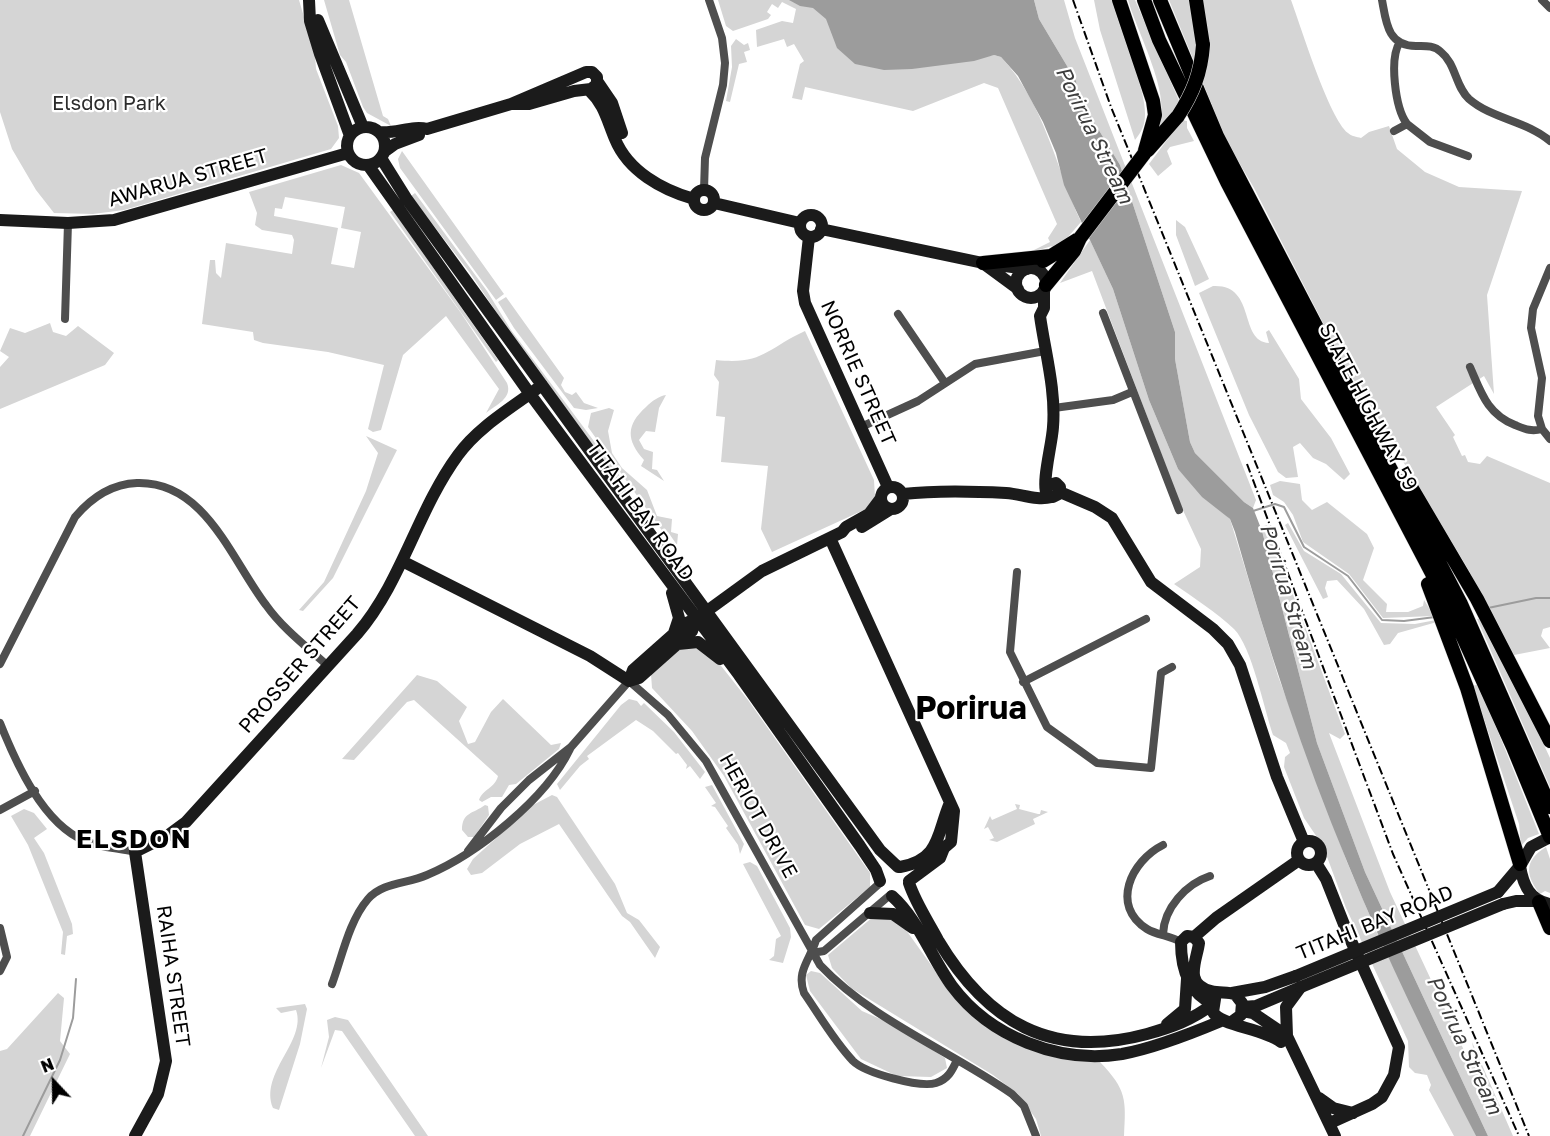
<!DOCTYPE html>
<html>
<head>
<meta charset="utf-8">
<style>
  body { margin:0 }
  #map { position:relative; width:1550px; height:1136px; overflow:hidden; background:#fff; font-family:"Golos Text",sans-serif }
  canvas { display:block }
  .north { position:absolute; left:24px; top:1052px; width:60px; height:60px; -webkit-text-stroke:4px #fff; paint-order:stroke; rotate:338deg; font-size:16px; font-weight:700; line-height:24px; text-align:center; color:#000 }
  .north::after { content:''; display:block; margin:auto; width:21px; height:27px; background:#000; clip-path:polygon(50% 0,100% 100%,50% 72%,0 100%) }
</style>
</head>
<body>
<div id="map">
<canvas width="1550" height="1136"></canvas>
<div class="north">N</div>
</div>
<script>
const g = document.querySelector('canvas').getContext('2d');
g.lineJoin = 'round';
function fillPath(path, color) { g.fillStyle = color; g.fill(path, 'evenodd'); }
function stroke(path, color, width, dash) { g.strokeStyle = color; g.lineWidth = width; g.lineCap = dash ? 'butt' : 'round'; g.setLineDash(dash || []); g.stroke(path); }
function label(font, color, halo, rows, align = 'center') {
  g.font = font + ' "Golos Text",sans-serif'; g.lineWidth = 4.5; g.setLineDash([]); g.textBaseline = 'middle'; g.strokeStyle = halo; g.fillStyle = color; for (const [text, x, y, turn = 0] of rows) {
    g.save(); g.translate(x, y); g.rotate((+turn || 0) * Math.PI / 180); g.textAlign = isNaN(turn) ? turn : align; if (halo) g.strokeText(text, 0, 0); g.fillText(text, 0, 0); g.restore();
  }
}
fillPath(new Path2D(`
  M0 0H299L315 55 316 69 338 126 339 138 331 149 124 210 93 214 54 213 36 190 12 149 0 112Z
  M324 0H349L383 116 388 119 391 126 367 113 363 107 346 62 340 55Z
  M718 0H972L978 58 994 55 1001 57C1045 104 1055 166 1081 222L1068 237 1049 250 1052 246 1026 254 1050 242 1048 238 1057 224 998 88 984 83 913 111 805 87 802 100 792 98 800 64 804 61 794 44 787 47 784 39 757 47 756 30 782 21 793 23 796 9 782 2 778 8 772 4 767 12 771 15 768 19 733 31 726 26Z
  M1034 0H1064L1075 38 1256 500 1253 508 1244 502 1195 453 1190 442 1175 359V332L1120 165 1080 99 1076 81 1039 19Z
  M1094 0H1112C1119 29 1146 88 1145 114 1145 125 1142 131 1135 140L1100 30Z
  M1128 0H1135L1180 103 1162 129 1158 128C1173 96 1138 35 1128 0Z
  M1169 0H1291C1301 27 1329 118 1348 133 1351 136 1357 137 1361 138L1369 132 1389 126 1397 149 1425 172 1459 187 1522 191 1487 295 1494 394 1484 376 1436 407 1455 435 1453 437 1462 456 1465 455 1468 462 1480 464 1487 456 1550 483V627L1543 629 1541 636 1550 648 1514 655 1465 564 1343 362 1254 188 1227 142Z
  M736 39 744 45 748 43 750 50 744 52 747 62 739 64 730 102 726 101 732 67 731 46Z
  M1182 120 1187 121V128L1194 141 1170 147 1167 151 1172 164 1158 176 1149 164Z
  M402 151 504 294 496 300 400 168 398 159Z
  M341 165 359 173 461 313 507 383C513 398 496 405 486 413L499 389 446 316 403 355 381 430 373 432 368 429 384 365 328 352 263 343 254 340 253 332 202 324 210 260H215L216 273 221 278 226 243 292 254 294 240 292 235 262 230 255 225 257 213 249 192ZM285 197 345 207 341 228 361 232 354 268 331 264 338 228 274 216 275 208 282 209Z
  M415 193 487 291 511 330 620 476 619 478H615L539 375 470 273 411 196Z
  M393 210 498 360 496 362 390 212Z
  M1176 220 1185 227 1209 279 1195 286 1176 235Z
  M1090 240 1113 289 1149 400 1178 469 1230 519 1278 676 1347 862 1378 935 1476 1136H1454L1429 1090 1431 1085 1427 1075 1415 1073 1409 1067 1408 1041 1346 908 1323 846 1304 818 1284 767 1285 757 1290 753 1286 743 1273 735C1264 709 1252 647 1234 629 1216 612 1194 598 1174 584L1200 567 1201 549 1181 506 1092 271 1060 283Z
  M1213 286C1257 284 1238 341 1269 343L1266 332 1269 330 1299 379 1301 399 1331 438 1350 474 1344 480 1326 464 1313 458 1300 443 1293 447 1298 477 1286 478 1278 472 1249 415 1199 293Z
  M506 297 564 378 561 385 565 392 572 395 576 392 584 403 598 408 586 410 574 408 514 328 498 302Z
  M50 323 53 332 66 336 78 326 114 353 105 365 0 409V367L9 357 0 351 10 328 25 333Z
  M805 331 874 480 875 497 866 509 772 552 761 529 768 466 721 462 725 417 716 416 719 382 714 375 716 360C763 365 766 349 805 331Z
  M666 395 659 408 655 432 646 431 639 440 644 449 653 452 652 469 657 470 664 481 641 466 644 460C626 440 626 425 646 407 652 401 659 396 666 395Z
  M609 408 614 410 608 431 612 453 622 468 647 490 657 516 672 519 671 532 678 534 677 545 668 532H663L588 427 591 413Z
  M366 436 397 450 333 578 303 611 299 610 324 582 366 491 378 453Z
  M1280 481 1300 484 1302 500 1312 510 1327 502 1367 534 1374 548 1363 580 1387 604 1386 612H1408L1423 606 1424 600 1434 616 1383 618 1349 574 1303 542 1293 515 1284 502 1273 495 1270 485Z
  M1288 523 1304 551 1341 574 1381 623 1415 624 1436 620 1437 622 1398 633 1390 644 1384 645 1364 609 1337 580 1327 581 1325 588 1328 597 1323 599 1285 525Z
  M1267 525 1345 734 1340 739 1329 733 1390 892 1469 1061 1475 1058 1472 1042 1513 1136H1488L1365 872 1330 778 1317 743 1261 527Z
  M1485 617 1550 758V787L1477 619Z
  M684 646H697L718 662 748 700 870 873V887L819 929 805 925 724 776 692 731 652 688 651 674Z
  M417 675 437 681 467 707 459 721 468 744 475 742 491 712 503 699 551 745 561 743 559 749 516 784 509 785 502 797H491L482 802 479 800C483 789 495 788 498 776L414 700 407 702 354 760 342 759Z
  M1479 684 1539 834 1528 838 1521 846 1519 824 1473 686Z
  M629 699 637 701 641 706 644 703 674 732 705 772 700 779 690 766 686 769 687 765 678 753 676 754 653 731 636 720 587 756 589 759 580 766 560 790 557 784 621 705Z
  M712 785 744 844 740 854 738 845 726 828 728 826 715 807 711 806 716 803 705 787Z
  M552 795 557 797 615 884 627 913 639 920 660 947 655 958 630 922 622 916 559 824 520 844 482 873 471 875 467 869 473 859 533 805Z
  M1015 804 1020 805 1019 809 1038 814H1040L1041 810 1048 812 1033 819 1035 824 997 842 989 840 994 838 988 827 984 829 990 816 992 820 1017 809Z
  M485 805 488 806 489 815 474 837H468L462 830C462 812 473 814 485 805Z
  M24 809 34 813 47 829 34 838 44 853 72 924 73 934 67 936 65 955 61 954 63 932 28 845 11 816Z
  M1546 847 1550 859V893L1545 891 1540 894C1526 876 1523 861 1546 847Z
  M750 862 757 866 790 928 791 937 783 963 769 960 774 956 776 939 781 936 743 864Z
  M884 915 901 923 954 997 1013 1042 1057 1058 1100 1062C1127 1090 1126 1100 1124 1136H1041L1036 1119 1018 1094 993 1075 851 988 832 968 828 955 874 916Z
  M811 971 820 973 862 1011 894 1025 945 1058 947 1068 931 1077 897 1076 861 1059 810 991 806 975Z
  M58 993 64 998 60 1041 70 1054 30 1136H0V1051L7 1049Z
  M305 1004 307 1009 300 1044 279 1110 273 1108C259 1073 307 1041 296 1010L281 1013 276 1008Z
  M335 1017 348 1020 428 1136H415L342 1031 335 1030 321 1068 329 1037 327 1020Z`), '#d5d5d5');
fillPath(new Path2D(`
  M789 0H1034L1039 19 1076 81 1080 99 1120 165 1175 332V359L1190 442 1195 453 1244 502 1253 508 1262 531 1317 743 1365 872 1488 1136H1476C1430 1047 1386 957 1348 864 1303 756 1267 645 1235 532L1230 519 1202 497 1178 469 1149 400 1113 289 1064 185 1056 153 1043 122 1018 76 1001 57 994 55 974 61 912 69 884 70 855 64 837 48 826 19 813 8 800 6Z`), '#9c9c9c');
stroke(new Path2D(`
  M1253 511 1275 504 1284 507 1304 547 1348 576 1382 620 1404 621 1435 617
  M1488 608 1536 598H1550
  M23 1136 60 1060 73 1018 76 979`), '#9c9c9c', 2);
const primary = new Path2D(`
  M1119 0 1153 101 1155 115 1144 154
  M1144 0 1159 40 1227 182 1449 606 1513 747 1550 837
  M1160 0 1217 136 1461 604 1550 807
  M1196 0 1203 45
  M1148 150 1178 116
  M1043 261 1080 238
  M983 263 1051 256
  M1046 285 1074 251 1080 238
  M1407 480 1477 599 1550 741
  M1428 584 1467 688 1520 864
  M1539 902 1550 928`);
stroke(primary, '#dbdbdb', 15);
stroke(new Path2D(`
  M1382 0C1386 21 1387 46 1416 46 1425 46 1434 45 1441 52 1456 64 1455 86 1469 99 1492 119 1527 121 1550 141
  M1542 0 1550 8
  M1407 124 1430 142 1468 156
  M1394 131 1407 124C1395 108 1389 58 1400 42
  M704 190 705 158 723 85 725 63 722 38 709 0
  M1550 268 1533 309 1531 328 1542 378 1538 416 1542 429 1550 439
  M1103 313 1179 510
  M898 314 945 383
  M65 319 68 223
  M1470 367C1481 392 1487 414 1515 425 1525 429 1531 432 1542 429
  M1054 408 1113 400 1132 392
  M861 427 918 401 975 364 1045 351
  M1017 572 1010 652 1047 727 1097 763 1151 768 1161 673 1172 667
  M0 664 75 517C91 498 111 484 137 483 205 481 231 559 266 605 283 629 307 647 328 666
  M1023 682 1146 619
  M0 723C16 763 43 824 85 841 101 848 119 848 135 852
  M0 810 35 791
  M1163 845C1131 861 1110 906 1147 929 1157 935 1171 936 1181 942
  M468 851 501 808 529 780 571 747 629 681 668 715 706 761 820 965C873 1021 949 1050 1012 1094L1024 1106 1036 1136
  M880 883 816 940C810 960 796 971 804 993 820 1016 834 1041 853 1061 865 1073 920 1088 936 1083 948 1079 952 1071 957 1060
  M0 928 7 957 0 971
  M1163 934C1164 908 1186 884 1210 876
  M812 953 824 951 890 895
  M332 984C342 957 349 921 368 899 383 882 407 884 427 875 477 854 546 799 570 749`), '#4e4e4e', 8);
stroke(new Path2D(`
  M309 0 310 21 320 54 350 136
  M318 20 363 127
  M597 81 612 103 622 133
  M589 90C604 104 607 120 615 139 628 171 662 190 694 199
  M347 146a19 19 0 1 1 38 0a19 19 0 1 1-38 0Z
  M379 132C395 134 413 125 427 129L511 104H529L574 91 591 89 597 84V77L592 72H586L511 104
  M384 152 395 144 419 135
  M381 158 406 198 880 850 898 867
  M368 165 530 394 739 675 860 846 876 870 880 881
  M694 200a10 10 0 1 1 20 0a10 10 0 1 1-20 0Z
  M714 203 800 223
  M800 226a11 11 0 1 1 22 0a11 11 0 1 1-22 0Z
  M0 220 68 223 114 220 348 153
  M821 229 983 263 1027 269
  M809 237 803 291 805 303 888 487
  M984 264 1018 289
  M1016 283a15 15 0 1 1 30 0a15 15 0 1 1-30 0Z
  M1044 290V308L1040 316C1045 352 1056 390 1053 427 1052 445 1041 483 1047 495L1053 497 1059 494 1060 487 1056 483 1046 486
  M881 498a11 11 0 1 1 22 0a11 11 0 1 1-22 0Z
  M1060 492 1095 507 1112 518 1151 582 1213 629 1228 644 1240 665 1277 777 1304 842
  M903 494C938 490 970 491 1006 493 1022 494 1036 501 1052 497
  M862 527 891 509
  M830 538 954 811 951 842 944 848 940 858 909 881
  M402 561 590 656 629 681
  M672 593 679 618 674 633
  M678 644 698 642 720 659
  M629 681 633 670 686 623 696 619 762 571 842 532 846 527 869 514 881 498
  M629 681 639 678 692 631 696 619
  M1550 837 1531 847 1520 866C1523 885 1530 901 1550 904
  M1297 853a12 12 0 1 1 24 0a12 12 0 1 1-24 0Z
  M1316 863 1326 879 1347 932 1399 1047 1394 1075 1382 1097 1372 1104 1330 1123
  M900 867C940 860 937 834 949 805
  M909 883C916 904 928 921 938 940 987 1022 1051 1060 1147 1034 1172 1027 1192 1020 1213 1004
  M1498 892 1520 866
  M892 896C918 919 931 957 952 986 990 1037 1059 1064 1122 1054 1155 1048 1190 1034 1221 1021
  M1503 904 1516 901H1538
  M870 913 893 914 913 928
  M1194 937 1216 918 1299 860
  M1194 937 1199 943C1197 960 1183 984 1211 991 1219 993 1227 992 1235 994L1242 1003 1241 1015 1230 1023
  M1194 937 1187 936 1181 942C1181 967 1187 992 1213 1004
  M1232 993 1265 987 1296 976
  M1215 999 1213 1012C1220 1026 1263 1028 1281 1042
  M1243 1007 1256 1006 1301 987
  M1243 1011 1253 1013 1287 1036 1335 1136
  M1167 1024 1185 1009 1187 979
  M1287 1036 1286 1007 1300 988
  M1319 1098 1333 1108 1353 1113
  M135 1136 158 1094 166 1061 135 852 167 836 186 822 357 634C402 582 417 511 458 455 479 426 513 407 542 385`), '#1b1b1b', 12);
stroke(primary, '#000', 14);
stroke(new Path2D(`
  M1073 0 1111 107 1529 1136
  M1247 464 1393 854 1519 1136`), '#000', 2, [9, 3, 1.5, 3]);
const primaryBridge = new Path2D(`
  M1178 116C1193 93 1201 73 1203 45
  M1080 238 1144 154`);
stroke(primaryBridge, '#dbdbdb', 15, []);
stroke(new Path2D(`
  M1296 976 1498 892
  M1301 987 1503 904`), '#1b1b1b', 12);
stroke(primaryBridge, '#000', 14);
label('20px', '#2c2c2c', '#fff', [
  ["Elsdon Park",109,104]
]);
label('20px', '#000', '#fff', [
  ["AWARUA STREET",188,178,-16],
  ["NORRIE STREET",858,373,66],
  ["STATE HIGHWAY 59",1368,407,62],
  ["TITAHI BAY ROAD",640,511,54],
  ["PROSSER STREET",300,665,-49],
  ["HERIOT DRIVE",758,816,61],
  ["TITAHI BAY ROAD",1375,923,-22],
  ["RAIHA STREET",173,976,82]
]);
label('italic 21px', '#3d3d3d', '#fff', [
  ["Porirua Stream",1094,135,64],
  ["Porirua Stream",1288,596,73],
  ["Porirua Stream",1464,1045,65]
]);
g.letterSpacing = '1.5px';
label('bold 26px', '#000', '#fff', [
  ["ELSDON",134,840]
]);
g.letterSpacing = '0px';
label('bold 32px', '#000', '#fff', [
  ["Porirua",971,709]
]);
</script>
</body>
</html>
